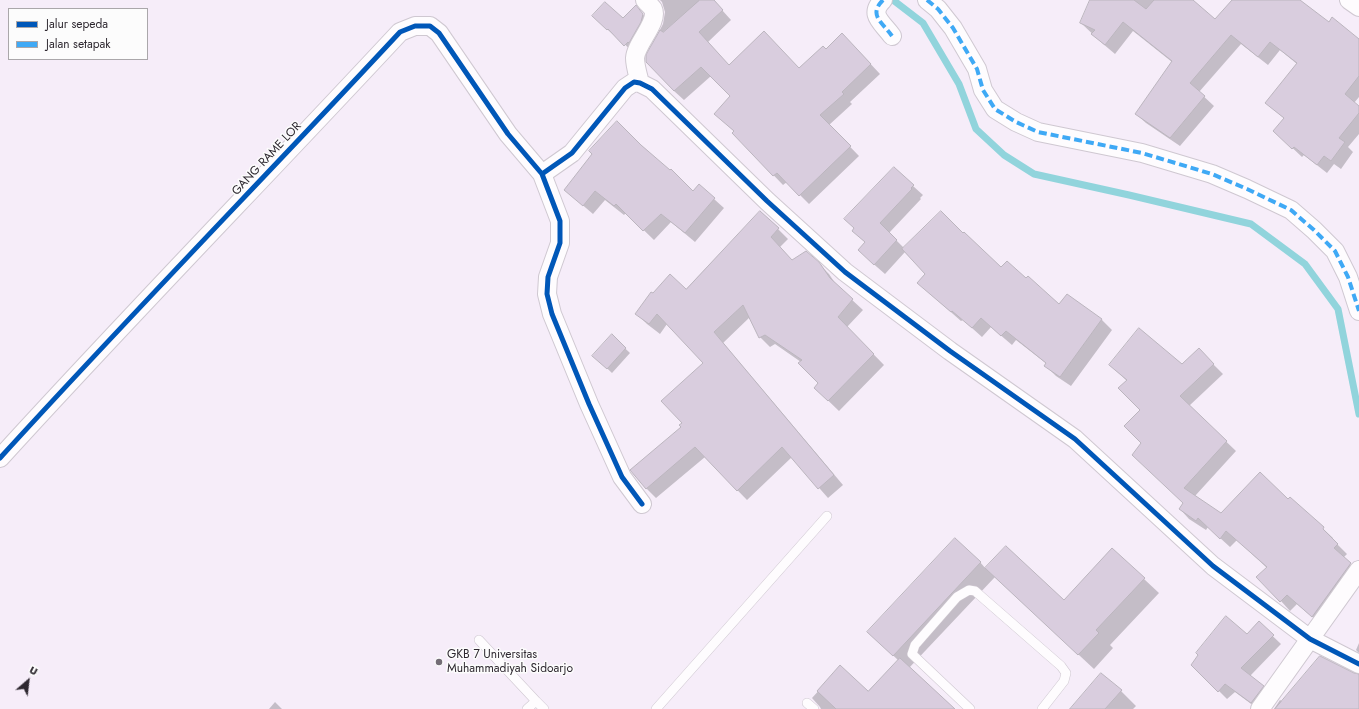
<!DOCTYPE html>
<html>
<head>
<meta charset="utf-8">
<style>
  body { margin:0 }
  #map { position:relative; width:1359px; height:709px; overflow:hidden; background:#f6edf9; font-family:Jost,sans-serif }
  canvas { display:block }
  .legend { position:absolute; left:8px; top:8px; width:140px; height:52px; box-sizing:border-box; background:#fcfcfc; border:1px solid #aaa7aa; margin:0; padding:5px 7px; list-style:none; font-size:12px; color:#2e2830 }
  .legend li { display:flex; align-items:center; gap:8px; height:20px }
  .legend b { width:20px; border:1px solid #aaa7aa }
  .north { position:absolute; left:8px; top:661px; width:40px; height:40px; -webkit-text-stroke:3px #fcfcfc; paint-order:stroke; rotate:28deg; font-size:11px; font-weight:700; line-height:16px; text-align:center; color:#2e2830 }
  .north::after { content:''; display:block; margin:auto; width:14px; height:18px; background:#2e2830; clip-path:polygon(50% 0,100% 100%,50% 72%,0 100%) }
</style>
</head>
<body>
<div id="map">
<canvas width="1359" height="709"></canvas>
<ul class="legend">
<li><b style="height:5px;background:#0057b8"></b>Jalur sepeda</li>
<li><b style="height:5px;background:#3fa9f5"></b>Jalan setapak</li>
</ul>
<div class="north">U</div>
</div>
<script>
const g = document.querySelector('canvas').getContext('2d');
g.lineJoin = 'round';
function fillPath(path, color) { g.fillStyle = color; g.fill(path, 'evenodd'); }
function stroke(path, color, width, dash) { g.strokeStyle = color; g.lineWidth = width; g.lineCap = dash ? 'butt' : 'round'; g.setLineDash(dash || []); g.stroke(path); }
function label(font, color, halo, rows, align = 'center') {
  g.font = font + ' Jost,sans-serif'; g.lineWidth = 3; g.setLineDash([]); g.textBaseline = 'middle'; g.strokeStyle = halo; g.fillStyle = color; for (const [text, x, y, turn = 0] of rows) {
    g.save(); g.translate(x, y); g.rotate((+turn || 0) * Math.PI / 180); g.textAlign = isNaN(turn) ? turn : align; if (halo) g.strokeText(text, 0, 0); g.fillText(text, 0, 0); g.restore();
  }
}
fillPath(new Path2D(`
  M660 0H713L731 20 708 42 729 66 800 69 826 50 852 44 880 74 850 102 852 104 829 125 859 156 809 204 787 182 783 185 733 133 735 132 715 114 731 96 711 76 684 100 674 91 649 51 663 24 665 12 662 2Z
  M1091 0H1191L1215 20 1233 0H1299L1329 23 1359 40V97L1354 103 1359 107V134L1348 147 1353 152 1341 169 1334 164 1327 173 1304 155 1302 157 1284 140 1285 119 1266 103 1297 64 1280 50 1268 65 1241 44 1199 92 1214 106 1180 146 1146 123 1136 114 1172 62 1133 31 1115 54 1102 43 1081 23Z
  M636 7 651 23 633 53 617 36 616 37 601 24 623 19Z
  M641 145 693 192 714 199 724 208 695 242 671 222 654 240 626 213 624 215 605 200 593 214 565 190Z
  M913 186 923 195 920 198 921 199 889 233 904 248 963 235 1001 268 1059 306 1068 295 1102 320 1112 330 1071 386 1056 376 1046 366 1047 364 1016 340 1012 345 991 327 982 337 963 320 961 321 928 292 927 274 905 252 885 274 869 260 866 243 853 231Z
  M778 229 788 239 780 247 792 261 818 263 829 274 837 286 863 310 847 327 884 365 839 411 815 388 820 383 801 362 775 344 770 347 760 337 750 317 723 343 843 485 828 498 792 457 747 500 705 457 656 498 646 488 682 427 704 363 667 324 660 334 647 324 637 314 686 290Z
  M612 336 630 353 612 373 594 356Z
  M1208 359 1223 374 1189 406 1236 451 1195 496 1221 514 1288 501 1290 498 1333 538 1332 539 1347 554 1343 558 1359 572 1323 626 1297 604 1290 611 1281 601 1267 568 1237 540 1230 547 1208 527 1206 530 1189 519 1180 509 1184 504 1142 443 1141 410 1127 381 1110 365H1182Z
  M980 562 986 569 1064 602 1144 579 1159 593 1110 645 1113 648 1094 669 995 577 909 668 953 709H821L820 707 812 698 840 667 869 692 898 660 883 646Z
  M1259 623 1281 644 1250 676 1271 695 1258 709 1235 692 1227 699 1193 665 1247 635Z
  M1359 643V653L1356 650Z
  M1359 675V709H1274L1280 700 1283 702Z
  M1121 691 1136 706 1133 709H1071Z
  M275 702 282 709H269Z`), '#0003');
stroke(new Path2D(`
  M893 0 923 23 959 84 976 129 1004 155 1034 174 1129 195 1251 224 1305 264 1338 309 1359 414`), '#91d4dc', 7);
const building = new Path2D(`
  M700 0H714L723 10 699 32 729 65 764 31 799 68 823 46 826 49 842 33 871 64 842 92 844 94 820 115 851 146 799 196 777 173 773 176 732 133 734 131 714 114 730 96 701 67 674 91 646 62V55L648 51 660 30 663 32Z
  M1090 0H1134L1146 9 1154 0H1193L1215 19 1232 0H1300L1329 22 1332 17 1359 39V76L1345 94 1359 106V113L1339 138 1345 142 1331 161 1324 156 1317 165 1294 147 1292 149 1273 131 1284 118 1265 103 1297 63 1270 42 1258 57 1231 35 1190 83 1205 96 1170 138 1135 114 1172 61 1123 22 1105 45 1091 34 1095 30 1080 23Z
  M605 2 623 18 636 5 643 14 641 22 629 43 628 42 624 46 608 29 607 30 592 16Z
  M617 121 641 145 670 170 671 169 693 191 699 184 715 198 685 233 661 214 643 231 616 204 614 206 595 191 583 206 564 190 592 154 589 151Z
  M894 167 914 185 911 188 912 189 880 223 897 240 874 265 858 250 865 242 852 231 854 228 844 219Z
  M760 211 779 228 771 237 792 260 806 251 819 262 830 278 853 299 838 317 874 354 828 401 814 388 818 383 798 363 802 360 765 335 759 338 743 305 714 332 834 475 818 489 782 447 737 491 695 447 646 489 630 470 681 427 679 425 682 423 661 401 703 363 657 314 649 324 635 314 651 292 653 293 670 274 686 289Z
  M941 211 963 233 964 232 1001 267 1007 261 1026 278 1028 276 1059 304 1067 294 1102 319 1060 377 1044 366 1046 363 1006 331 1001 336 981 318 972 328 952 311 951 312 917 283 925 274 902 249Z
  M1139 328 1182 364 1199 348 1214 364 1180 396 1227 441 1184 488 1221 513 1260 472 1288 499 1290 497 1324 527 1323 529 1338 544 1334 548 1351 563 1312 617 1287 595 1280 602 1256 577 1267 567 1226 531 1220 539 1198 518 1196 521 1179 509 1183 503 1132 455 1141 443 1124 426 1140 410 1118 388 1127 380 1109 365Z
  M612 334 626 348 607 369 592 356Z
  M955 538 981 562 893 656 867 632Z
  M1006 546 1064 600 1112 548 1145 578 1096 630 1099 633 1078 655 985 568Z
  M1226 616 1247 634 1259 621 1274 635 1241 668 1264 686 1251 703 1225 684 1218 692 1191 665 1198 655 1196 653Z
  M1320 656 1354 673 1359 674V709H1275Z
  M900 658 955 709H836L817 691 840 665 868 691Z
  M1101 673 1122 690 1105 709H1070Z`);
fillPath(building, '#d9cdde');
stroke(building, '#bbb5be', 1);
const lane = new Path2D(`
  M479 640 536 701
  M807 703 814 709
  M527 709 536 701 544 709
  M656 709 827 516
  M970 709 912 654 915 645 957 597 969 590 975 591 1061 666 1066 673 1064 681 1042 709`);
const street = new Path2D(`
  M883 0C868 15 882 22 892 36
  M927 0 938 9 953 28 977 69 983 90 995 109 1016 122 1038 132 1142 153 1212 174 1247 189 1291 210 1314 230 1335 251 1348 277 1359 311
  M1349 0 1359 7
  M640 83C638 75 635 66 635 58 636 43 659 22 653 9 651 6 647 3 645 0
  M542 174 572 153 625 88 634 82 640 83 652 89 767 201 845 272 950 351 1075 439 1213 566 1310 639 1359 664
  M0 458C131 314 267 175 400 32L415 26H430L439 33 508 134 542 174 560 221V243L548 277 547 294 552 314 589 404 622 477 642 504
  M1260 709 1359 570`);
stroke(lane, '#cfc8d1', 10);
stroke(street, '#cfc8d1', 20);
stroke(lane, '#fefcfe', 9);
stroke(street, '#fefcfe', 18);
stroke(new Path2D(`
  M883 0C868 15 882 22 892 36
  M927 0 938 9 953 28 977 69 983 90 995 109 1016 122 1038 132 1142 153 1212 174 1247 189 1291 210 1314 230 1335 251 1348 277 1359 311`), '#3fa9f5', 4, [8, 4]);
stroke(new Path2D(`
  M542 174 572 153 625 88 634 82 640 83 652 89 767 201 845 272 950 351 1075 439 1213 566 1310 639 1359 664
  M0 458C131 314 267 175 400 32L415 26H430L439 33 508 134 542 174 560 221V243L548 277 547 294 552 314 589 404 622 477 642 504`), '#0057b8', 5);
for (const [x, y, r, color] of [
  [439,662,4,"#746d76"]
]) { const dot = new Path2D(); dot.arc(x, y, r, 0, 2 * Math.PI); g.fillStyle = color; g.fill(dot); stroke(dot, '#fcfcfc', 1.5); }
label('12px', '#2e2830', '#fcfcfc', [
  ["GANG RAME LOR",267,159,-47]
]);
label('12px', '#2e2830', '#fcfcfc', [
  ["GKB 7 Universitas",447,655],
  ["Muhammadiyah Sidoarjo",447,669]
], 'left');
</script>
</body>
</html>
